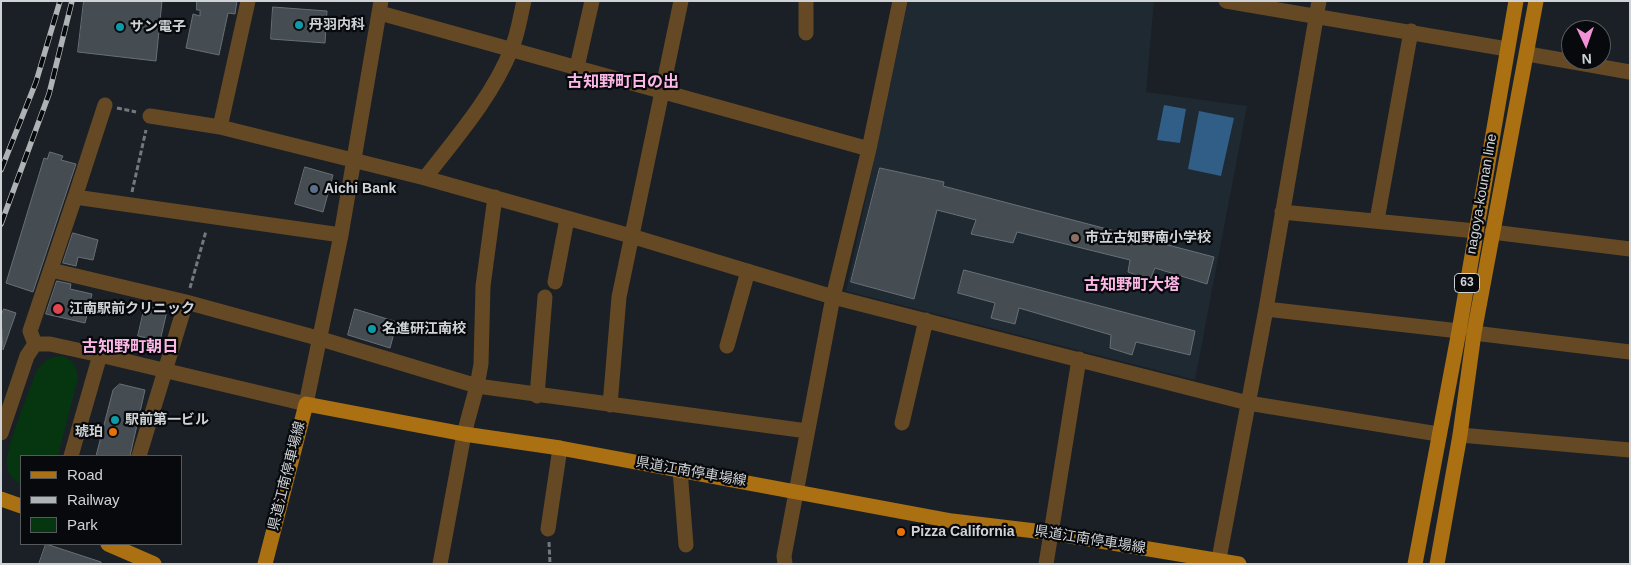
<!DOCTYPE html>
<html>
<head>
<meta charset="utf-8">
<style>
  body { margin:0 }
  #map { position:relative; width:1631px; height:565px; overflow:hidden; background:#1a2025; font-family:Arial,sans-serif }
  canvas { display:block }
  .frame { position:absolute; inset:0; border:2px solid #cfd3d6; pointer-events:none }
  .legend { position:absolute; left:20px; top:455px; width:162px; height:90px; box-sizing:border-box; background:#07090c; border:1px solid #575a5d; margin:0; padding:6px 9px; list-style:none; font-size:15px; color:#cfd3d6 }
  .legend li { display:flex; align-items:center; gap:10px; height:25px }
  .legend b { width:25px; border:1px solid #575a5d }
  .north { position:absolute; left:1561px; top:20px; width:50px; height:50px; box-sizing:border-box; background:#07090c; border:1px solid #575a5d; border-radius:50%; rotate:177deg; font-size:14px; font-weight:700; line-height:20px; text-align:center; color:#cfd3d6 }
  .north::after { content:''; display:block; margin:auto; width:18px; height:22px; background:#f391d6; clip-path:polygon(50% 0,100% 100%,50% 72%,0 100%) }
</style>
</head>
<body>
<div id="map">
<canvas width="1631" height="565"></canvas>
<div class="frame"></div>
<ul class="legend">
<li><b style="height:6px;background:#aa7012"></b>Road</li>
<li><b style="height:6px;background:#aeb3b6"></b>Railway</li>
<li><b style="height:14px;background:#053610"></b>Park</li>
</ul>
<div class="north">N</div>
</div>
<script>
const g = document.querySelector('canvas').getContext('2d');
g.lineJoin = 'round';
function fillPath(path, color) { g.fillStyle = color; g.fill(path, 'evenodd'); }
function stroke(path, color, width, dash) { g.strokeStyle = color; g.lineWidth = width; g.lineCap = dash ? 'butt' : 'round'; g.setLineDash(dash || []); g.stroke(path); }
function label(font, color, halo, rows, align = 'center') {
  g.font = font + ' Arial,"Noto Sans JP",sans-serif'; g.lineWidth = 4.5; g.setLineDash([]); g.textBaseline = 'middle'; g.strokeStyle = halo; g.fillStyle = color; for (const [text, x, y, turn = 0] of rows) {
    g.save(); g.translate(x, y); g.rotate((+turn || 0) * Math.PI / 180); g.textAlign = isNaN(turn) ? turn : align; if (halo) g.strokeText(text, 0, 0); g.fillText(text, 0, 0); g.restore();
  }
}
fillPath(new Path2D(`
  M908 1H1154L1146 92 1247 106 1195 380 846 291Z`), '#1f2932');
fillPath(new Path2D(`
  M61 356C73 360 77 365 78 378L58 456H21V484C12 480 7 473 7 463 6 446 29 392 36 372 43 362 49 357 61 356Z`), '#053610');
fillPath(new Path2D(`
  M1164 105 1186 109 1180 143 1157 140Z
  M1199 111 1234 118 1221 176 1188 169Z`), '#305e86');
const building = new Path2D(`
  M84 1H162L156 61 78 52Z
  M197 1H237L235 14 228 13 219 55 186 48 193 14 200 16V10H197Z
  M273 7 327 11 325 43 271 39Z
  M50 152 63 156 61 160 76 164 33 292 6 283 44 158 47 159Z
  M305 167 333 175 323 212 295 204Z
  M880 168 944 182 943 186 1214 257 1207 284 1155 268 1150 280 1128 272 1130 260 1017 232 1013 243 971 234 976 220 937 210 914 299 851 282Z
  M73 233 98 240 93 260 78 257 76 266 63 263Z
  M964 270 1195 331 1190 355 1136 342 1132 355 1110 348 1111 335 1019 308 1015 324 991 318 995 303 958 293Z
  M57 281 71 284 70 289 92 294 85 323 46 314Z
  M145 306 167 311 160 341 138 336Z
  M4 309 16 313 3 350 1 316Z
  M355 309 397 322 390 348 348 335Z
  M120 384 145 390 130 456H96L113 390Z
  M46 544 101 562V564H39Z`);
fillPath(building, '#454c52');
stroke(building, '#686f75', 1);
stroke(new Path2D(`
  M117 108 136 112
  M132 192 146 130
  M190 288 206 231
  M549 542 550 564`), '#73787c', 3, [5, 2.5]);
stroke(new Path2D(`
  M248 1 220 127 425 178 631 236 833 297 1248 403 1438 434
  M1226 1 1507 49
  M380 13 869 149
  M806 33V1
  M1528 54 1630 72
  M577 67 592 1
  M150 116 220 127
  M425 178C456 138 492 97 511 50 518 35 520 17 524 1
  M75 197 105 105
  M1282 212 1476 231
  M1377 220 1411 31
  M1492 232 1630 249
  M51 270 186 302 321 339 477 386 807 431
  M555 282 567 219
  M1266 309 1459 331
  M1474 333 1630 352
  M35 344 30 331 75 197 341 235
  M727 346 748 271
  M100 355 306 404 341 235 381 1
  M537 396 545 297
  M610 405 619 297 681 1
  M902 423 926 320
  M1 433 27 356 35 344H50L100 355 71 456
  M1460 435 1630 450
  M139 456 186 302
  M680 470 686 545
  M548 529 560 448
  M440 564 464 434 477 386 481 364 483 286 495 197
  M785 564 784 556 833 297 869 149 900 1
  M1046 564 1079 359
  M1218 564 1266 309 1319 1`), '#654924', 15);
stroke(new Path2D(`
  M1 499 21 506
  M108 544 154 564
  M265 564 306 404 464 434 560 448 952 521 1052 533 1239 564
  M1415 564 1459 331 1516 1
  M1437 564 1460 435 1474 333 1536 1`), '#aa7012', 15);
const rail = new Path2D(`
  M1 170 36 82 60 1
  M1 224 49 94 72 1`);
stroke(rail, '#aeb3b6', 5.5);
stroke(rail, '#07090c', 4, [11]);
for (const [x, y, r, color] of [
  [299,25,5,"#0f9aa8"],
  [120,27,5,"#0f9aa8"],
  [314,189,5,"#5c6f8a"],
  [1075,238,5,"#8d6e63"],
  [58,309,6,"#e0444e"],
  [372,329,5,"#0f9aa8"],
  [115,420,5,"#0f9aa8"],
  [113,432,5,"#e8710a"],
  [901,532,5,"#e8710a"]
]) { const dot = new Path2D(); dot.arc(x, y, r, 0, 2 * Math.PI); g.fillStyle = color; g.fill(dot); stroke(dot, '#07090c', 2); }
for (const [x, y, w] of [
  [1467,283,25]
]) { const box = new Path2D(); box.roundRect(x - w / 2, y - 9.5, w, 19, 4); g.fillStyle = '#07090c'; g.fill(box); stroke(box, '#cfd3d6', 1); }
label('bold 12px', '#cfd3d6', null, [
  ["63",1467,283]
]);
label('bold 14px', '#cfd3d6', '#07090c', [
  ["丹羽内科",309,25],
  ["サン電子",130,27],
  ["Aichi Bank",324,189],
  ["市立古知野南小学校",1085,238],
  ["江南駅前クリニック",69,309],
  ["名進研江南校",382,329],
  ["駅前第一ビル",125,420],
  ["琥珀",103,432,"right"],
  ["Pizza California",911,532]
], 'left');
label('14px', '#cfd3d6', '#07090c', [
  ["nagoya-kounan line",1482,194,-80],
  ["県道江南停車場線",691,472,10],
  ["県道江南停車場線",287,476,-76],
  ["県道江南停車場線",1090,540,9]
]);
label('bold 16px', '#fdb8e7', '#07090c', [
  ["古知野町日の出",623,83],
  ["古知野町大塔",1132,286],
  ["古知野町朝日",130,348]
]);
</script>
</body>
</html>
